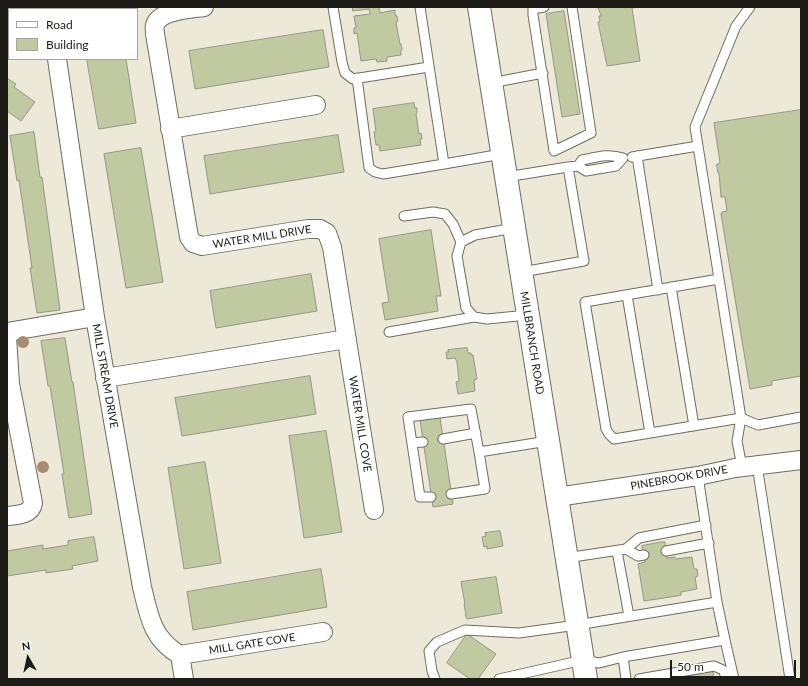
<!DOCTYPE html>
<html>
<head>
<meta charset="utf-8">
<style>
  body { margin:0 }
  #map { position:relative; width:808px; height:686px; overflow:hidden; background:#ece9d8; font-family:Lato,sans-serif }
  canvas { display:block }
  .frame { position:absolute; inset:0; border:8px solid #1c1b15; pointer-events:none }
  .legend { position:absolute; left:8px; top:8px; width:130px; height:52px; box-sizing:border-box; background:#fff; border:1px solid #a4a4a1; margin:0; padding:5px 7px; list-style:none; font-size:12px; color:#1c1b15 }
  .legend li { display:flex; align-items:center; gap:8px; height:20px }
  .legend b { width:20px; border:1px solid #a4a4a1 }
  .north { position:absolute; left:8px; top:638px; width:40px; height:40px; -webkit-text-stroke:3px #fff; paint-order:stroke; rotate:351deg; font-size:11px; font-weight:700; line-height:16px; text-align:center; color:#1c1b15 }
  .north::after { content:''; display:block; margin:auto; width:14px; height:18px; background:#1c1b15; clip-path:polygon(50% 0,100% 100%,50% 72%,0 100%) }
  .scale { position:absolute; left:670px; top:660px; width:126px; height:18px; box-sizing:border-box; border:2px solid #1c1b15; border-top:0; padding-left:5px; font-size:12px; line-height:14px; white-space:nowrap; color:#1c1b15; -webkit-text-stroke:3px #fff; paint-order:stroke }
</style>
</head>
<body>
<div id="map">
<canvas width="808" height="686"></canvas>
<div class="frame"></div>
<ul class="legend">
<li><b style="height:5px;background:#fff"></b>Road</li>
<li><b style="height:11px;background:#c0c9a0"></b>Building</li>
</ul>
<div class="north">N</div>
<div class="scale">50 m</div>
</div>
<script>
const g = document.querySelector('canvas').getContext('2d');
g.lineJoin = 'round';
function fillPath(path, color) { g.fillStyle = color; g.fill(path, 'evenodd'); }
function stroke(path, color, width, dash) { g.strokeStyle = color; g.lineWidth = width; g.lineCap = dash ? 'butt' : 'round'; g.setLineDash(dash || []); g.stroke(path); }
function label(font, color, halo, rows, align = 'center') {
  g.font = font + ' Lato,sans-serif'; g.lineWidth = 4; g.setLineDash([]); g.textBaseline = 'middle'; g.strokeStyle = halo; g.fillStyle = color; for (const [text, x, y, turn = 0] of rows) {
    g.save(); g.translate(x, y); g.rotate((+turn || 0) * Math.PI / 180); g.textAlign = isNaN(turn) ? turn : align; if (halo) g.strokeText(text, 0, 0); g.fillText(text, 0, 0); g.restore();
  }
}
const building = new Path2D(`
  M7 7H35V9H9V16L7 15Z
  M353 7H380H379L380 13 395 10V15L397 16 398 21 396 22 400 44H401L402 49 401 51V55L387 57V61L377 62 376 59 361 61 357 33 354 34V28L356 27 354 16 370 14 369 9 353 11Z
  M598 7H639L632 8 640 61 607 66 598 22 600 21 599 16H601Z
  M564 11 580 114 562 117 546 14Z
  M323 30 329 67 195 89 189 51Z
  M87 59H126L136 123 99 129Z
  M7 78 16 84 14 87 35 102 21 121 7 111Z
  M414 103 415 108H417V113L416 114 419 134 421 133 422 139H420L421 145 380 151 379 145H376L374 132 376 131 373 109Z
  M801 110V376L772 381V385L750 389 721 214 722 212 727 211 725 197H721L719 173H718L717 167 716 165 720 163 714 123Z
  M34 132 40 177H42L60 310 37 313 30 268H32L19 180 17 181 10 136Z
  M338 135 344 172 210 194 204 156Z
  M141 148 163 282 126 288 104 154Z
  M431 230 441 296H436L438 311 385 320 382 303 389 302 379 239Z
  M311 274 317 311 216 328 210 291Z
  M65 338 72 382H73L92 514 69 518 62 474H64L50 386H48L41 341Z
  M467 348 468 353H471V355H473L477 379 474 380 475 391 458 394 456 382 459 381 457 362 455 358 447 359 446 352H449L448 350Z
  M310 376 316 414 182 436 175 398Z
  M440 417 453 504 433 507 420 420Z
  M326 431 342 532 304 538 289 436Z
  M205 462 221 563 184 569 168 468Z
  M500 531 503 546 487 549V546L484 547 482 537 486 536 485 533Z
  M94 537 98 561 72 566 73 569 46 573V570L7 576V551L43 545V549L68 545V541Z
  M661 542H665L667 558 675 557 676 559 692 557 694 569H697L698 576 695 577 697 589 681 592V595L677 596 644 601 638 564 645 562 642 546Z
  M321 569 327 607 193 630 187 592Z
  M496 577 502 613 467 619 465 615H466L464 604H465L461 582Z
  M467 634 496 654 478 679H470L447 663Z
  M713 672 714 679H668Z`);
fillPath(building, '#c0c9a0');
stroke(building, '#949788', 1);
const lane = new Path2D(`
  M333 7 342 62 345 73 353 79 429 67
  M420 7 444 164 502 154
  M544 7 533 9V15L554 151 591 133 572 7
  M357 78 369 168 375 172 383 174 444 164
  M491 83 543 73
  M637 156 658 290
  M632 157 698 146
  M568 167 578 166 586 171 616 166 623 158C608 153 597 157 582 160L578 166
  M506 177 568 167 584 261 522 272
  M404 216 433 212 445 214 453 224 461 242
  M514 228 475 235 461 242 457 256 466 308 474 317 487 319 528 315
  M719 279 585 302 606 429 609 434 614 439 741 418 695 127 736 26 750 7
  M671 287 694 426
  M627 295 650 433
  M389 332 474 317
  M443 439 476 433
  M412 443 423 442
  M757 465 790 679
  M742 467 737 441 741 418 758 425 801 417
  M451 494 485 489 479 452
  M431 497H420L408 417 471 409 479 452 548 441
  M626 549 638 556 644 555
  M617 551 629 616
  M666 551 709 543
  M566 558 626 549 639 538 706 525
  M717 602 725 640
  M623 657 626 679
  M435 679 432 671 429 651 437 642 465 630 519 633 577 625 717 602 698 476
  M499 679 583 660 599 663 623 657 725 640 734 679
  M639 679 714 666 723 670 727 679`);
const street = new Path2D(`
  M49 7V9
  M204 7C191 9 160 10 155 25 154 27 155 31 155 34L189 237 193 243 202 246 308 229H320L327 233 332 247 374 510
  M57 59 95 317 142 587C149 616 152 639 180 655L184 679
  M170 129 316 105
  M7 332 95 317
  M7 337 10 384 33 503C31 515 17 515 7 516
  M105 378 347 339
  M557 497 698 476 735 468 801 460
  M180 655 323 632`);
const secondary = new Path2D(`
  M479 7 586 679`);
stroke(lane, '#706d5f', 11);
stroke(street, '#706d5f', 20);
stroke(secondary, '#706d5f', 24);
stroke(lane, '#fff', 9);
stroke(street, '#fff', 18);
stroke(secondary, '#fff', 22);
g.fillStyle = '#a88c6e';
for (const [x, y] of [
  [23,342],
  [43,467]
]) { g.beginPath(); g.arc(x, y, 6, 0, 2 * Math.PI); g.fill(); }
label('11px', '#1c1b15', '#fff', [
  ["WATER MILL DRIVE",262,237,-9],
  ["MILLBRANCH ROAD",532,343,81],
  ["MILL STREAM DRIVE",105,376,80],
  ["WATER MILL COVE",360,424,81],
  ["PINEBROOK DRIVE",679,478,-10],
  ["MILL GATE COVE",252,644,-9]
]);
</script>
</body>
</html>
